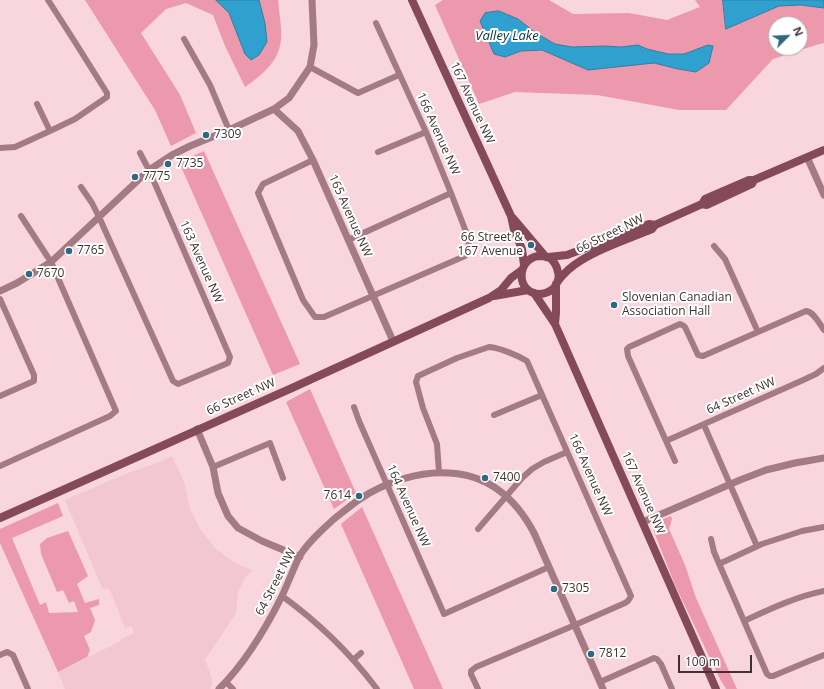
<!DOCTYPE html>
<html>
<head>
<meta charset="utf-8">
<style>
  body { margin:0 }
  #map { position:relative; width:824px; height:689px; overflow:hidden; background:#f9d5dd; font-family:"Open Sans",sans-serif }
  canvas { display:block }
  .north { position:absolute; left:768px; top:16px; width:40px; height:40px; box-sizing:border-box; background:#fff; border:1px solid #b2adae; border-radius:50%; rotate:66deg; font-size:11px; font-weight:700; line-height:16px; text-align:center; color:#3f3235 }
  .north::after { content:''; display:block; margin:auto; width:14px; height:18px; background:#2f6881; clip-path:polygon(50% 0,100% 100%,50% 72%,0 100%) }
  .scale { position:absolute; left:678px; top:655px; width:74px; height:18px; box-sizing:border-box; border:2px solid #3f3235; border-top:0; padding-left:5px; font-size:12px; line-height:14px; white-space:nowrap; color:#3f3235; -webkit-text-stroke:3px #fff; paint-order:stroke }
</style>
</head>
<body>
<div id="map">
<canvas width="824" height="689"></canvas>
<div class="north">N</div>
<div class="scale">100 m</div>
</div>
<script>
const g = document.querySelector('canvas').getContext('2d');
g.lineJoin = 'round';
function fillPath(path, color) { g.fillStyle = color; g.fill(path, 'evenodd'); }
function stroke(path, color, width, dash) { g.strokeStyle = color; g.lineWidth = width; g.lineCap = dash ? 'butt' : 'round'; g.setLineDash(dash || []); g.stroke(path); }
function label(font, color, halo, rows, align = 'center') {
  g.font = font + ' "Open Sans",sans-serif'; g.lineWidth = 4; g.setLineDash([]); g.textBaseline = 'middle'; g.strokeStyle = halo; g.fillStyle = color; for (const [text, x, y, turn = 0] of rows) {
    g.save(); g.translate(x, y); g.rotate((+turn || 0) * Math.PI / 180); g.textAlign = isNaN(turn) ? turn : align; if (halo) g.strokeText(text, 0, 0); g.fillText(text, 0, 0); g.restore();
  }
}
fillPath(new Path2D(`
  M172 456 184 482 190 509 200 529 216 549 235 563 252 570 244 579 238 592 236 613 205 660 210 672 212 681V686L210 689H65L58 672 121 641V639L134 633 131 626 125 628 110 590 102 588 65 500 125 474 154 464Z`), '#f2c7d1');
fillPath(new Path2D(`
  M85 0H278C279 12 282 27 281 38 280 61 262 75 245 87L225 46 213 15 186 3 166 9 141 33 180 95 196 133 171 146 155 110Z
  M443 0H549L573 14 629 13 667 20 700 7 695 0H824V43L816 45 773 59 726 110H679L597 95 515 92 479 104 435 5ZM776 24H800V48H776Z
  M204 151 300 364 273 375 179 162Z
  M310 389 356 493 334 509 286 402Z
  M58 503 63 516 12 538 40 605 46 602 49 613 78 612 74 601 69 603 63 590 57 592 41 554 40 544 47 538 68 531 88 576 77 584 85 603 99 599V605L90 608 95 620 91 632 84 636 90 650 87 657 58 672 0 543V529Z
  M362 507 443 689H414L341 524Z
  M671 516 672 519 669 529 685 565 696 598 737 689H726L719 677 675 585 654 532C653 522 663 519 671 516Z`), '#ec98ad');
const water = new Path2D(`
  M216 0H259L265 23 267 42 259 55 251 60 245 54 229 13Z
  M723 0H824V8L801 5 779 6 726 29Z
  M499 11 518 19 536 33 555 44 572 47 605 46 621 47 638 45 647 49 668 54H684L708 45 713 46 709 63 696 72 678 69 654 63 588 70 542 50 521 51 505 57 494 54 480 21 485 13Z`);
fillPath(water, '#30a0ce');
stroke(water, '#347fa0', 1);
stroke(new Path2D(`
  M184 39 210 85 229 130
  M310 67 358 93 399 75
  M37 104 50 131
  M0 148 15 147 50 131 75 119 107 97V93L75 42 48 0
  M378 152 426 132
  M313 160 263 184 258 193 303 300 315 317H324L465 256 469 248 468 237 451 193 426 132 376 23
  M81 187 92 203 99 217 173 381 178 384 228 363 230 357 149 170 140 153
  M348 240 451 193
  M714 246 725 259 758 332
  M0 299 34 375V381L0 396
  M354 407 359 421 444 614 549 567
  M494 415 542 395
  M704 425 757 546
  M666 441 801 381 816 374 824 368
  M675 461 628 356 627 349 629 347 680 324 684 326 685 327 698 355 703 356 806 311C814 312 819 323 824 330
  M0 466 110 416 116 411 51 262 21 216
  M213 467 270 443 283 478
  M439 472 437 444 423 408 416 382 418 376 457 358 489 347C500 348 517 355 527 361L631 596 628 601 625 603 575 625 476 667 471 671V674L478 689
  M478 529 522 478 532 469 544 462 567 452
  M711 539 714 552 767 674 770 676H773L809 661 824 655
  M719 564 762 544 802 531 824 527
  M282 596C318 622 350 653 377 689
  M744 621C770 609 795 597 824 591
  M0 655 7 652 13 655 28 689
  M353 660 361 653
  M226 682 233 689
  M600 682 654 658 657 659 661 664 672 689`), '#a47b84', 6);
stroke(new Path2D(`
  M274 109 298 131 313 160 393 341
  M807 157 824 195
  M0 291 17 283 51 262 149 170 172 155 190 146 229 130 274 109 289 98 310 67 314 45 312 0
  M197 429 213 467 218 493 228 516 238 528 262 541 300 557
  M643 522 740 480 766 470 795 463 824 458
  M219 689C245 663 266 628 282 596 288 583 293 570 299 557 308 542 322 530 334 519 343 512 351 505 360 499 385 482 420 471 449 473 489 475 516 499 534 533L603 689`), '#a47b84', 7);
stroke(new Path2D(`
  M412 0 511 216 514 230 522 249 524 265
  M702 204 705 199 749 180H754L824 150
  M513 218 546 257
  M538 256C541 256 545 256 548 257 553 259 557 266 558 272 560 278 557 284 553 289 549 292 544 294 539 294 516 293 516 260 538 256Z
  M548 257 567 255 649 224 655 225
  M558 281C561 277 565 273 568 270 588 252 626 240 652 229L655 225 702 204 707 205 752 184 754 180
  M534 293 555 324 716 689
  M494 296 528 290
  M555 324 556 313V284
  M0 518 292 388 489 298 501 290 511 278 522 270`), '#844a5a', 8);
for (const [x, y, r, color] of [
  [206,135,4,"#2f6881"],
  [168,164,4,"#2f6881"],
  [135,177,4,"#2f6881"],
  [531,245,4,"#2f6881"],
  [69,251,4,"#2f6881"],
  [29,274,4,"#2f6881"],
  [614,305,4,"#2f6881"],
  [485,478,4,"#2f6881"],
  [359,496,4,"#2f6881"],
  [554,589,4,"#2f6881"],
  [591,654,4,"#2f6881"]
]) { const dot = new Path2D(); dot.arc(x, y, r, 0, 2 * Math.PI); g.fillStyle = color; g.fill(dot); stroke(dot, '#fff', 1.5); }
label('12px', '#3f3235', '#fff', [
  ["167 Avenue NW",472,103,65],
  ["166 Avenue NW",438,134,66],
  ["165 Avenue NW",350,216,66],
  ["66 Street NW",610,234,-26],
  ["163 Avenue NW",201,262,66],
  ["64 Street NW",741,396,-24],
  ["66 Street NW",241,397,-24],
  ["166 Avenue NW",590,475,66],
  ["167 Avenue NW",643,493,66],
  ["164 Avenue NW",408,506,66],
  ["64 Street NW",276,582,-63]
]);
label('12px', '#3f3235', '#fff', [
  ["7309",214,135],
  ["7735",176,164],
  ["7775",143,177],
  ["66 Street &",523,238,"right"],
  ["167 Avenue",523,252,"right"],
  ["7765",77,251],
  ["7670",37,274],
  ["Slovenian Canadian",622,298],
  ["Association Hall",622,312],
  ["7400",493,478],
  ["7614",351,496,"right"],
  ["7305",562,589],
  ["7812",599,654]
], 'left');
label('italic 13px', '#013346', '#fff', [
  ["Valley Lake",507,36]
]);
</script>
</body>
</html>
